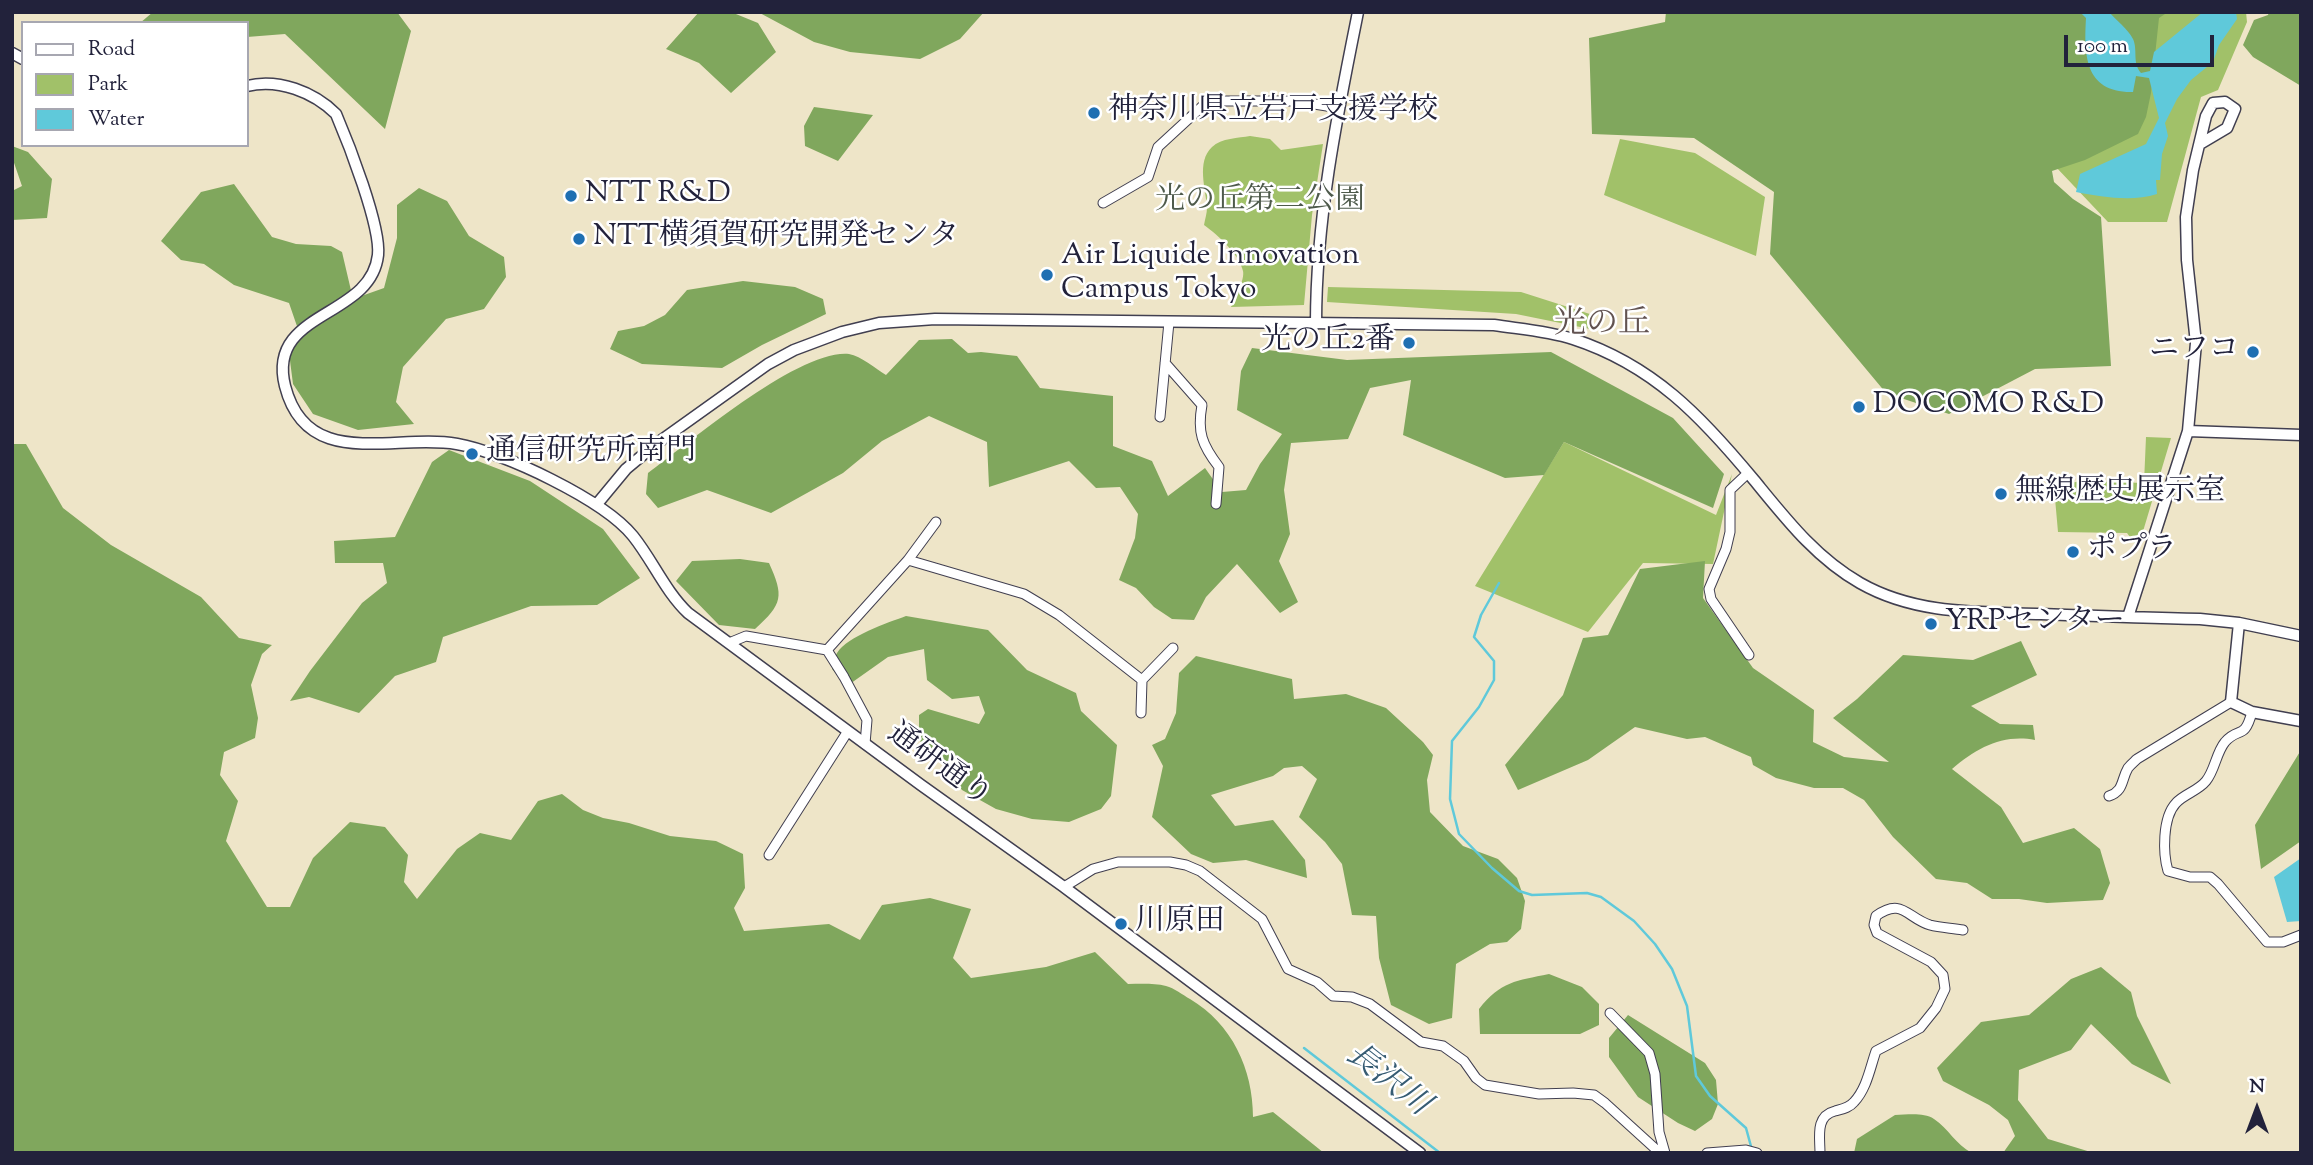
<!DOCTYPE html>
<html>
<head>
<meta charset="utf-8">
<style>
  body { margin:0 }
  #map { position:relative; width:2313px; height:1165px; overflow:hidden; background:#eee5c8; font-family:"Sorts Mill Goudy",serif }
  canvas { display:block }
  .frame { position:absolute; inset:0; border:14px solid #22223b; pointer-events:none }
  .legend { position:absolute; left:21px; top:21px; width:228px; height:126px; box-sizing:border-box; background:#fff; border:2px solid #a7a7b1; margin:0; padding:9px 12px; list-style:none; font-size:21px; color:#22223b }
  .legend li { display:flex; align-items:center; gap:14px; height:35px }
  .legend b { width:35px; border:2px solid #a7a7b1 }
  .north { position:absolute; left:2222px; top:1074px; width:70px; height:70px; -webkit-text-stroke:5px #fff; paint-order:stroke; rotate:0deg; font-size:19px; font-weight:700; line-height:28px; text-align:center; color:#22223b }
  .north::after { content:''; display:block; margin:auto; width:24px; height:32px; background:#22223b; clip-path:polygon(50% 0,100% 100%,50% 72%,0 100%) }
  .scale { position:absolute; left:2064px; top:35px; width:150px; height:32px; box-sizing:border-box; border:4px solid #22223b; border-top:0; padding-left:9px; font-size:21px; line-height:24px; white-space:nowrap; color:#22223b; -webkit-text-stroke:5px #fff; paint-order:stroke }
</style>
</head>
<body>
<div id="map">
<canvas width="2313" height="1165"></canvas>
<div class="frame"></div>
<ul class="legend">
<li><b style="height:9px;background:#fff"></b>Road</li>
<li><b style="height:19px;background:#a1c169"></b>Park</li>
<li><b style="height:19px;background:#5fc9da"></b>Water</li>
</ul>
<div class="north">N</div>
<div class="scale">100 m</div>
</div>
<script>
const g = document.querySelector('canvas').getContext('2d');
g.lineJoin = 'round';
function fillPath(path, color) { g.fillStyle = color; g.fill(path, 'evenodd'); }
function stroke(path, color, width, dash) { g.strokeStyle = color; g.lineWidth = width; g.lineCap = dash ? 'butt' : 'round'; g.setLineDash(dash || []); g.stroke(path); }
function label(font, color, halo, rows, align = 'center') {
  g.font = font + ' "Sorts Mill Goudy","Noto Serif JP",serif'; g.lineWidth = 5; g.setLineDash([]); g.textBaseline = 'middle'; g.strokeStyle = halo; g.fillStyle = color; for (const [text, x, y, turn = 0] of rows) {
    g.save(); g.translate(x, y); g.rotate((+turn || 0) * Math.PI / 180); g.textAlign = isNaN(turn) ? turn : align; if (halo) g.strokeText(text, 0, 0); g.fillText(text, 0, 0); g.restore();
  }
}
fillPath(new Path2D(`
  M1872 12H2246L2247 22 2218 90 2201 97 2167 222H2108L2055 166Z
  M1250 136 1270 139 1281 150 1323 144 1312 215 1304 305 1231 307C1235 300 1245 279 1243 271 1239 254 1218 235 1204 225 1205 219 1207 213 1207 208 1206 189 1196 162 1212 147 1221 138 1239 138 1250 136Z
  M1620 139 1695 153 1765 197 1756 256 1604 195Z
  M1328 287 1521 292 1593 315 1590 329 1516 314 1327 302Z
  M2146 437 2171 438 2138 548 2127 533 2058 532 2054 487 2080 481 2144 483Z
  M1564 442 1716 515 1732 474 1713 564 1643 563 1588 632 1475 586Z`), '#a1c169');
fillPath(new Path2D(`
  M153 12H397L411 31 385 129 285 34 247 37V23H140Z
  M699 12H731L758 23 776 52 731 93 699 63 666 49Z
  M758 12H984L960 39 920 59 850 52 814 42Z
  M1666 12H2168L2159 18 2151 93 2146 117 2138 134 2085 160 2052 171 2054 182 2073 199 2101 217 2111 366 2035 369 1949 414 1886 393 1770 254 1774 192 1694 138 1592 134 1589 38 1665 22Z
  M2269 12H2301V86L2253 57 2243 45 2254 20 2268 15Z
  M814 107 873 115 838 161 805 146 804 126Z
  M12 146 28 152 52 179 47 218 12 220V191L22 186 12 157Z
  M234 184 272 237 296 244 331 246 342 252 353 299 384 288 397 238V205L419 188 447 201 469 236 504 257 506 277 484 309 446 319 403 367 396 402 414 424 358 430 313 414 293 384 289 353 299 332 289 303 234 285 204 264 181 260 161 241 201 192Z
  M743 281 795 287 823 299 826 314 762 345 722 368 642 364 610 349 618 331 644 326 665 315 687 290Z
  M952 339 968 353 981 352 1017 356 1040 388 1113 396V446L1152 461 1168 496 1205 468 1222 492 1246 490 1260 464 1282 434 1237 410 1241 371 1252 348 1347 360 1551 352 1673 418 1724 474 1713 508 1564 442 1544 475 1505 478 1403 435 1411 380 1370 388 1348 439 1291 443 1284 490 1290 534 1279 561 1298 602 1280 613 1237 564 1206 597 1194 620 1172 619 1154 607 1136 588 1119 580 1135 538 1138 514 1120 487 1096 488 1069 461 989 487 987 442 929 416 882 441 843 473 771 513 707 490 658 508 646 494 648 473C690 442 799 349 849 354 861 356 876 369 886 375L919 340Z
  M12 444H26L63 508 111 545 201 597 239 638 272 645 262 654 251 685 258 718 255 738 224 752 220 775 238 801 226 841 267 907H290L313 858 350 822 385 827 408 855 404 882 417 899 457 849 480 833 511 840 538 801 562 794 583 810 603 818 629 823 670 836 716 841 743 854 745 888 734 908 744 931 829 924 860 940 882 905 930 898 971 909 953 958 971 978 1046 967 1095 952 1128 984C1140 984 1154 983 1166 986 1174 988 1183 995 1190 999 1232 1024 1253 1069 1253 1117L1273 1112 1324 1153H12Z
  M449 450 530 481 603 529 640 578 597 605 531 606 443 637 436 662 395 676 359 713 309 697 290 701 310 671 362 603 387 583 383 563H335L334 541 395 537 432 462Z
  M740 559 769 563C784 596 783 604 755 629L719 625 676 581 692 561Z
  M1705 561 1703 598 1753 668 1814 710 1813 742 1844 757 1889 762 1833 718 1857 699 1903 655 1973 660 2021 641 2037 675 1971 706 2000 724 2033 725 2035 740C2002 734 1977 748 1952 769L2001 807 2023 843 2074 828 2100 849 2110 883 2103 900 2047 903 2019 899H1992L1967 883 1936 879 1893 837 1864 800 1843 788H1814L1776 778 1753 765 1751 757 1705 737 1687 739 1635 727 1588 760 1518 790 1505 765 1563 695 1583 638 1608 635 1640 569Z
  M906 616 988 630 1027 670 1076 693 1081 711 1117 745 1111 796 1101 809 1069 822 1032 819 996 809 962 790 944 766 919 740V715L928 709 979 724 985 713 979 696 952 699 927 680 924 649 888 657 847 686 832 669C833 665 834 658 837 653 848 636 887 623 906 616Z
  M1196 656 1292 679 1294 699 1346 694 1386 708 1423 742 1433 755 1427 780 1430 812 1463 846 1498 859 1517 878 1525 901 1521 929 1507 942 1490 944 1456 964 1452 1018 1429 1024 1391 1005 1379 958 1376 916 1352 915 1342 864 1325 842 1299 817 1317 779 1302 766 1284 768 1273 776 1211 795 1235 826 1273 820 1305 860 1307 878 1246 860 1213 863 1191 854 1152 817 1163 766 1152 745 1165 739 1176 713 1179 673Z
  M2301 750V841L2261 869 2255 825Z
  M2101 967 2131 992 2137 1016 2171 1084 2132 1064 2091 1024 2071 1050 2019 1070 2018 1100 2048 1139 2094 1153H2003L2015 1136 2008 1120 1989 1105 1943 1081 1937 1068 1981 1022 2029 1015 2071 979Z
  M1549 974 1582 987 1599 1004V1025L1580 1034H1480L1479 1009C1501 981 1516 981 1549 974Z
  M1628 1015 1705 1063 1716 1080 1718 1104 1712 1119 1695 1131 1678 1123 1638 1097 1609 1057V1038Z
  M1895 1115C1907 1115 1923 1112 1934 1119 1948 1128 1956 1145 1972 1153H1854L1857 1139Z`), '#80a75d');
fillPath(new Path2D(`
  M2080 12H2109C2116 20 2128 29 2133 39 2138 50 2132 63 2141 73L2150 71 2154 52 2203 12H2236L2237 19 2219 45 2213 62 2191 80 2177 99 2165 123 2168 136 2162 154 2160 180H2156L2157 194C2132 202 2102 197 2076 192L2080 174 2146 144 2159 118 2149 78 2136 76 2133 92C2084 93 2084 54 2086 18Z
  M2301 858V921L2287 922 2274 877Z`), '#5fc9da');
stroke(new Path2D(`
  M1499 583 1481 615 1474 637 1494 661V680L1479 707 1452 741 1450 799 1459 834 1492 868 1519 891 1532 895 1587 893 1601 897 1634 921 1655 944 1672 969 1687 1006 1696 1076 1710 1096 1746 1128 1752 1150
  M1304 1048 1440 1153`), '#5fc9da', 2.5);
const minor = new Path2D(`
  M1103 203 1148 177 1158 147 1208 101H1296L1339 108
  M1165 363 1202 405C1197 432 1202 445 1219 467L1216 504
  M1160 417 1169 322
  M1748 473 1730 490V532L1726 549 1709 589 1711 599 1749 655
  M908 560 1024 594 1059 615 1142 680
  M729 643 746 636 827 650 844 677 867 720 865 744
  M827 650 908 560 936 522
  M2252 712C2244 741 2239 726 2225 742 2216 753 2215 770 2206 781 2198 791 2184 794 2176 803 2162 818 2163 854 2168 871L2190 877H2210L2218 884 2267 942H2283L2301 935
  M1141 713 1142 680 1173 648
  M2109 796C2124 791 2121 780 2128 768 2131 764 2134 762 2137 759L2231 702
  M769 855 848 731
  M1064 887 1093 869 1118 862H1170L1186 865 1200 871 1262 919 1288 969 1317 982 1333 996 1352 997 1370 1004 1421 1042 1443 1046 1464 1061 1476 1078 1485 1085 1539 1094 1573 1093 1594 1095 1605 1103 1660 1153
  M1610 1013 1649 1053 1655 1074 1659 1132 1665 1153
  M1707 1153 1746 1150 1757 1153
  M1820 1153C1820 1137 1815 1116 1835 1111 1842 1109 1849 1108 1854 1102 1867 1088 1870 1068 1876 1051L1920 1028 1936 1008 1945 989 1943 975 1931 962 1877 933 1874 925 1876 916C1902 897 1907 918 1930 925 1941 928 1953 928 1963 930`);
const tertiary = new Path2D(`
  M12 53 23 59
  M247 86C278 78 314 92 336 114 348 142 381 226 378 255 371 319 266 310 285 386 307 472 394 433 457 444 503 452 604 500 633 536 653 561 665 591 688 613L921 785 1064 887 1420 1153
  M1316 324C1316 218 1337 116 1358 12
  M2188 431 2301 435
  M597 504 626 469 656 444 768 364 794 350 842 332 879 323 935 319 1494 325C1520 329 1548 331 1573 339 1653 365 1702 417 1754 480 1786 519 1816 558 1860 583 1916 615 1979 612 2041 614 2094 616 2147 618 2200 619L2239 623 2301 636
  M2128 617 2188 431 2196 343 2187 260 2186 217 2193 170 2206 116 2213 103 2225 102 2235 109 2227 128 2200 144
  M2239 623 2231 702 2252 712 2301 721`);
stroke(minor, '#413f50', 11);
stroke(tertiary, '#413f50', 13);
stroke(minor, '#fff', 9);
stroke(tertiary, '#fff', 10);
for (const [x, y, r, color] of [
  [1094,113,7,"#1f6fb2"],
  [571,196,7,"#1f6fb2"],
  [579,239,7,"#1f6fb2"],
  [1047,275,7,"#1f6fb2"],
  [1409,343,7,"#1f6fb2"],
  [2253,352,7,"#1f6fb2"],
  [1859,407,7,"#1f6fb2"],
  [472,454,7,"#1f6fb2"],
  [2001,494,7,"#1f6fb2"],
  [2073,552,7,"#1f6fb2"],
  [1931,624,7,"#1f6fb2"],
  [1121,924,7,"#1f6fb2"]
]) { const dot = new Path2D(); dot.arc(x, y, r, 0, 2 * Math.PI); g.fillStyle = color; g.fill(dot); stroke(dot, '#fff', 2.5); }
label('30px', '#22223b', '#fff', [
  ["神奈川県立岩戸支援学校",1108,113],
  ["NTT R&D",585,196],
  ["NTT横須賀研究開発センタ",593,239],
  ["Air Liquide Innovation",1061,258],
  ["Campus Tokyo",1061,292],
  ["光の丘2番",1395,343,"right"],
  ["ニフコ",2239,352,"right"],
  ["DOCOMO R&D",1873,407],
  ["通信研究所南門",486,454],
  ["無線歴史展示室",2015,494],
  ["ポプラ",2087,552],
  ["YRPセンター",1945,624],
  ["川原田",1135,924]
], 'left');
label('30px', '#4e5a4b', '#fff', [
  ["光の丘第二公園",1260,203]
]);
label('30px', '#22223b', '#fff', [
  ["通研通り",938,767,36]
]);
label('32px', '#625351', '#fff', [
  ["光の丘",1602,327]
]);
label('italic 32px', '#375c73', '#fff', [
  ["長沢川",1386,1082,38]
]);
</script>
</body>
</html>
